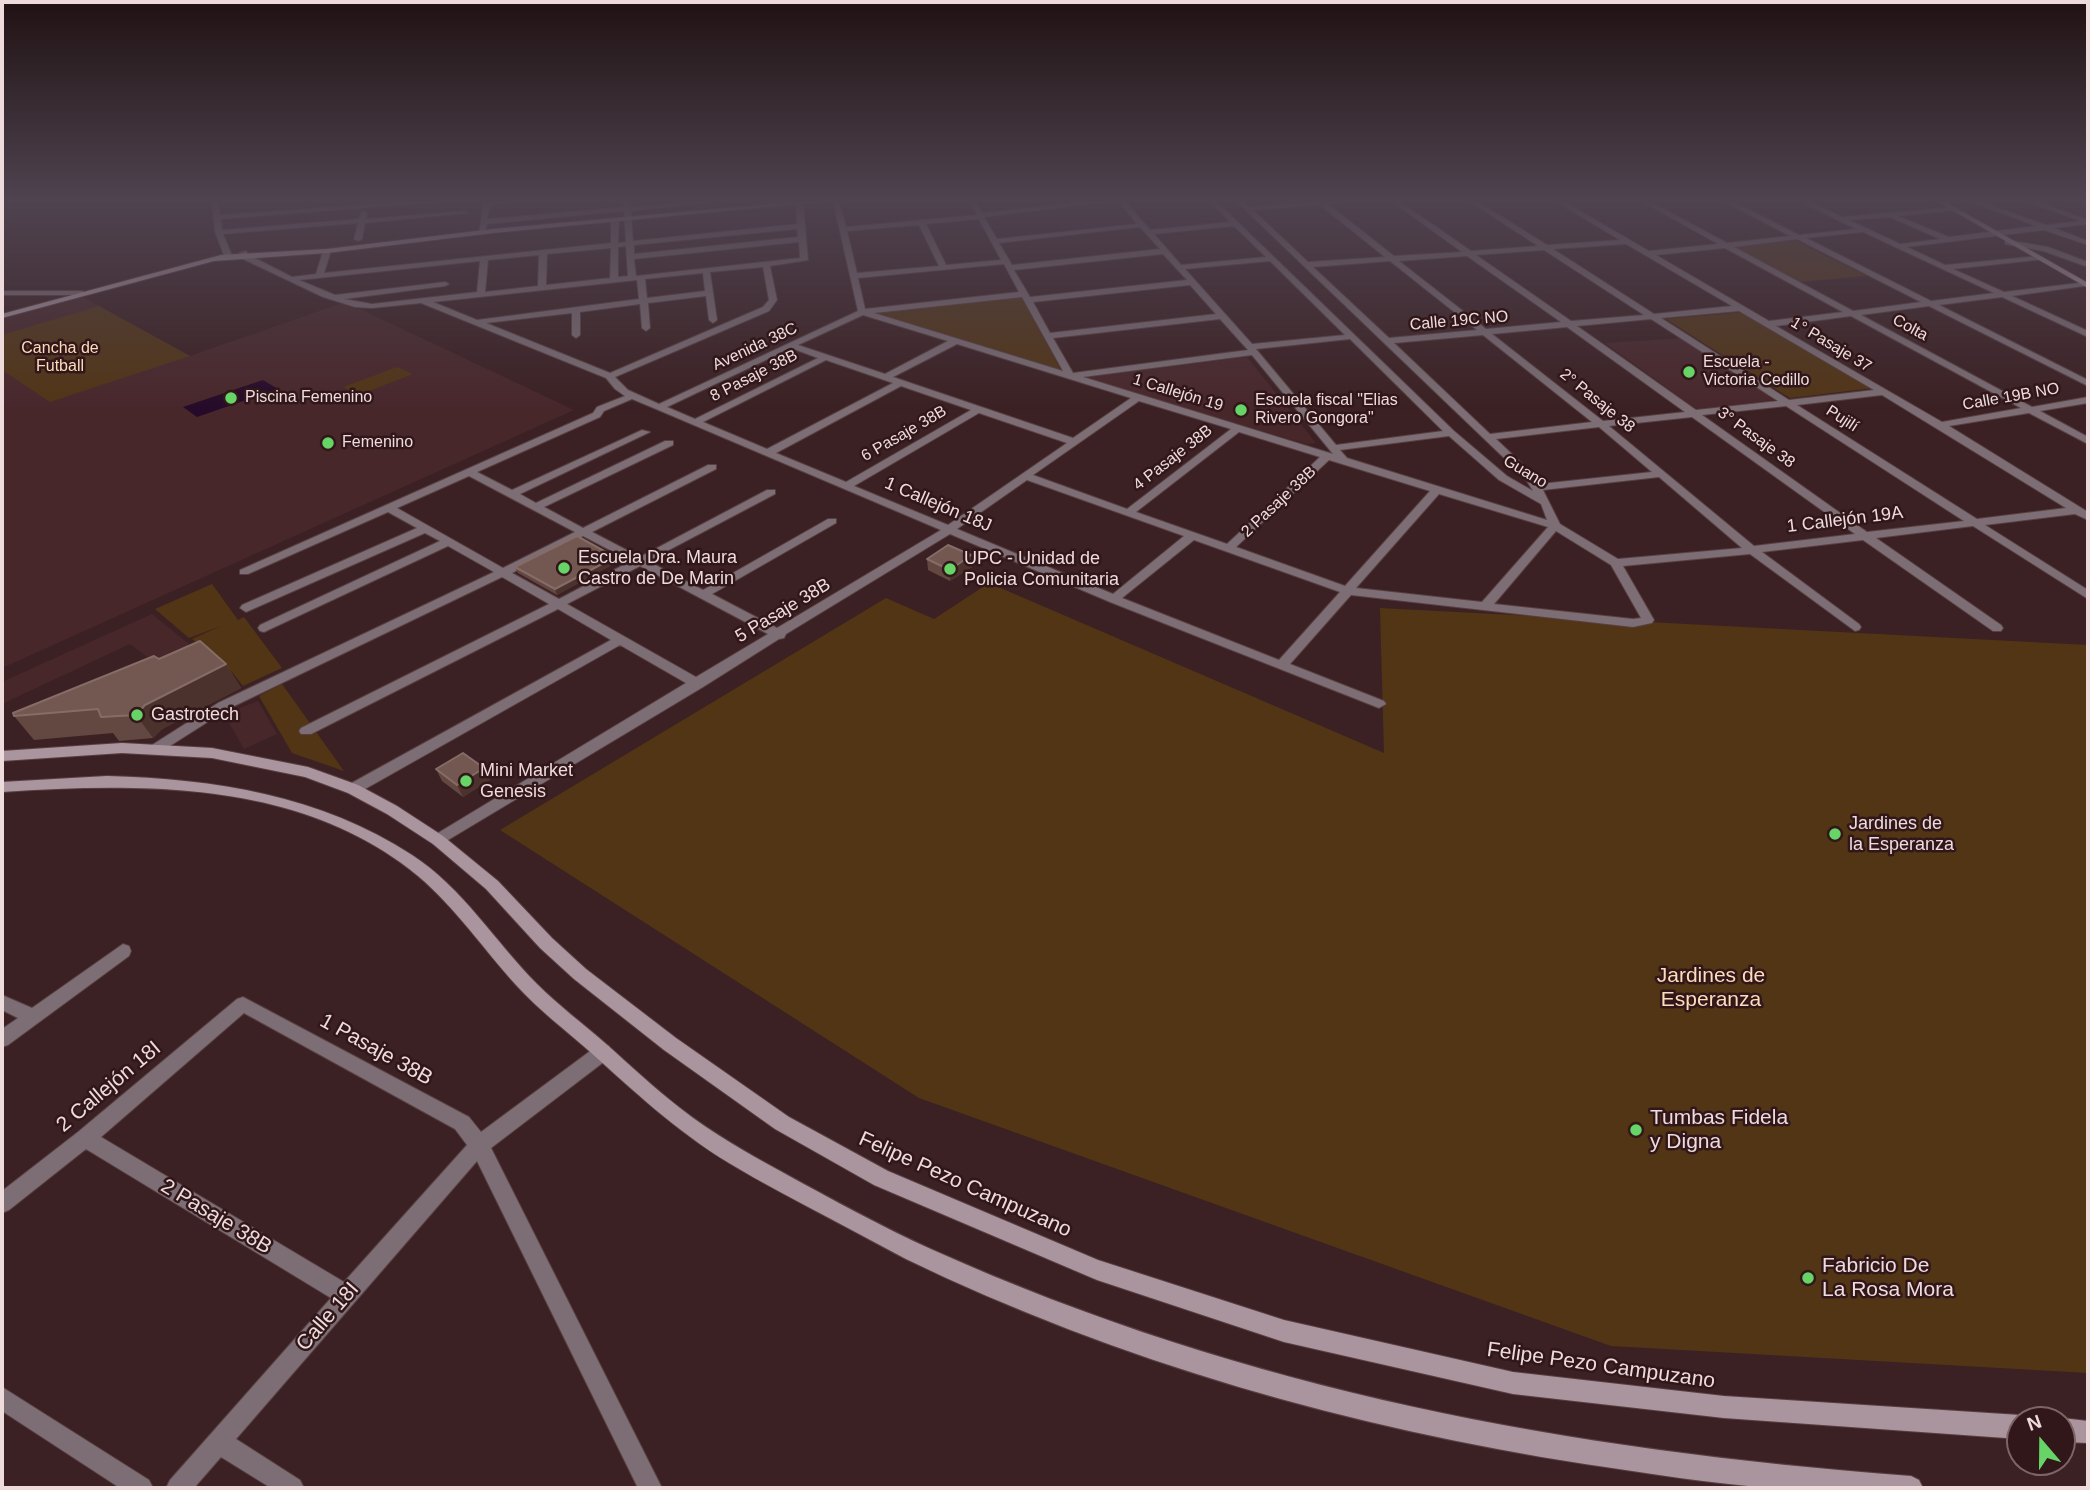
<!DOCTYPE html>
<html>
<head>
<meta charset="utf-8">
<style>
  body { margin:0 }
  #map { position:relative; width:2090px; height:1490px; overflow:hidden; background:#3b2123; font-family:Helvetica,sans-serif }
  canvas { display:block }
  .frame { position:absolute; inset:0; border:4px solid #eedbdc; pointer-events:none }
  .north { position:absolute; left:2006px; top:1406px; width:70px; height:70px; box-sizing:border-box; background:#311719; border:2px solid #7d6567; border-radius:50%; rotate:340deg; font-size:19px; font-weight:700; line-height:28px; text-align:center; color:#eedbdc }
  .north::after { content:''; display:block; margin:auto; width:24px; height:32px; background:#66d466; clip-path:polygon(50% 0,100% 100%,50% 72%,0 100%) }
</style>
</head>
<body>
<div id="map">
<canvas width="2090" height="1490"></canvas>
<div class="frame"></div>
<div class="north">N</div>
</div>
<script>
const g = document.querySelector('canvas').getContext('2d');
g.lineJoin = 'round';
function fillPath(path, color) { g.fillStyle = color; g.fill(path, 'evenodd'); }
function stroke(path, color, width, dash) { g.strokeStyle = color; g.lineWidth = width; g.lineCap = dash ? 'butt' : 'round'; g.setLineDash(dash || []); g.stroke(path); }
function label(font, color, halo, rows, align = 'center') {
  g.font = font + ' Helvetica,sans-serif'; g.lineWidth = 5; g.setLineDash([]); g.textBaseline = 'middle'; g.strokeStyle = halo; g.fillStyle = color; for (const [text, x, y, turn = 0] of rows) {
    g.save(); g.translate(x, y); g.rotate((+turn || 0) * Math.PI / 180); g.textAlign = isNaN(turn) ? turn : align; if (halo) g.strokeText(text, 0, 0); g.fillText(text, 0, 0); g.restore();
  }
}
fillPath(new Path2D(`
  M81 296 190 356 345 302 574 410 2 668V319Z
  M1683 338 1775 400 1696 409 1605 343Z
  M1247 357 1316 443 1307 444 1082 378Z
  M152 614 211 662 177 679 130 644 2 704V682Z
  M258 701 277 734 244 749 224 714Z`), '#48272b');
fillPath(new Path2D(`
  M1794 240 1867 276 1800 282 1732 246Z
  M1021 296 1062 372 874 312Z
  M99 306 190 356 50 402 2 370V335Z
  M1745 312 1873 388 1790 398 1666 319Z
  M397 367 413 374 359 395 343 387Z
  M989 583 1384 753 1380 608 2088 645V1373L1611 1346 919 1098 500 830 886 598 934 619Z
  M212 584 238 620 244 617 282 668 243 686 232 672 192 639 221 626 189 638 155 609Z
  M282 684 344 771 292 753 259 696Z`), '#523515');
fillPath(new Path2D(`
  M263 380 278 389 197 417 183 407Z`), '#260a29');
const street = new Path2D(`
  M212 201H218L220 215 417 201H452L221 219 222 230 359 219 361 213 364 211 367 213 366 219 465 211 468 213 365 223 362 239 358 241 354 239 358 223 223 234 233 258 229 260 225 258 215 232Z
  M484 201H511L490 205 487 219 624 207V203L626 201 629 202 631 207 720 201 631 211 633 241 797 224 796 208 799 202H803L808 260 770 266 777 300 769 311 615 377 628 390 659 404 858 311 833 201H839L846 227 977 215 969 201H975L982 213 1091 201H1114L984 217 997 239 1137 224 1118 201H1125L1150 230 1230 222 1209 201H1216L1454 431 1507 476 1533 491 1525 478 1236 201H1243L1249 207 1316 201H1347L1328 204 1394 256 1462 252 1391 201H1399L1471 251 1538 246 1469 201H1477L1547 245 1620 240 1555 201H1563L1649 251 1718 244 1641 201H1649L1727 243 1790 236 1723 201H1732L1799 235 1856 229 1799 201H1808L1842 217 1953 207 1955 210 1898 216 1949 237 2036 226 1969 201H1979L2046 225 2080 221 2026 201H2036L2088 220V224L2054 228 2088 241V245L2044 230 1907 247 1945 265 2039 256V260H2036L1953 269 2004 292 2087 282V286H2084L2012 296 2088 331V337L2002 297 1939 305 2088 380V386L1929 306 1861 315 2032 407 2088 397V403L2040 411 2088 437V444L2029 413 1949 426 2088 512V520L2075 514 1985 525 2088 590V599L1973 526 1876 538 2001 625 2003 628 2001 631H1993L1863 540 1762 552 1859 624 1861 627 1859 630 1855 631 1750 554 1623 566 1654 620 1652 623 1633 627 1351 595 1290 664 1384 701 1386 704 1379 708 1110 602 950 534 786 634 784 638 779 639 703 687 438 846 433 844 430 840 433 836 686 683 620 645 358 793H348L346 789 348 785 611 640 558 609 311 734H301L299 731 301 728 549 604 502 577 228 709 162 751H152L150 748 152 745 218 703 494 572 448 546 264 632 260 631 258 628 260 625 440 541 425 533 246 612 240 608 242 605 417 528 388 512 248 574H240V570L593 413 597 407 625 396 615 389 606 378 421 303 372 308 355 307 323 297 243 259 239 253 246 251 249 255 292 277 316 274 323 251 327 249 331 251 324 273 611 243V221L615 219 619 221 618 243 626 242 624 211 487 224 485 233H479ZM1320 205 1385 257 1308 262 1253 210ZM1891 217 1892 218 1940 239 1900 244 1849 220ZM979 219 1001 260 946 265 926 224ZM919 225 939 266 857 273 847 231ZM1234 226 1266 257 1181 265 1154 234ZM1140 227 1160 249 1012 265 999 243ZM797 229 798 237 634 254V245ZM1863 232 1994 293 1931 301 1806 238ZM1797 239 1921 302 1853 311 1734 247ZM799 242 800 258 636 276 634 259ZM1626 244 1732 306 1654 314 1553 249ZM626 246 628 276 618 277V247ZM611 248 610 278 546 285 547 254ZM1725 248 1843 312 1769 321 1656 255ZM1544 250 1644 315 1571 321 1476 255ZM1163 254 1187 280 1030 297 1014 270ZM539 255 538 286 485 292 488 260ZM1467 256 1561 322 1486 329 1399 261ZM480 261 477 292 372 304 344 299 445 286 449 284 445 282 335 295 299 280ZM1270 261 1345 335 1252 344 1185 269ZM1390 261 1477 330 1389 338 1313 267ZM1004 264 1019 292 865 309 858 278ZM763 267 769 300 763 307 610 373 486 323 572 313V335L576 338 580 335V312L640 304 642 328 646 331 650 328 648 303 706 296 709 320 713 323 717 320 710 272ZM703 273 705 291 647 298 645 279ZM637 280 639 299 477 320 433 302ZM1190 285 1216 314 1050 333 1033 302ZM1022 297 1063 371 874 313ZM1739 311 1874 390 1789 400 1661 318ZM863 315 948 341 885 374 798 345ZM1851 316 2021 408 1942 422 1776 326ZM1220 319 1248 350 1073 373 1053 338ZM1651 319 1778 401 1696 410 1577 326ZM1567 327 1685 412 1603 421 1492 334ZM1483 335 1592 422 1490 434 1394 343ZM1350 339 1443 431 1336 445 1256 349ZM957 344 1131 398 1073 438 893 377ZM791 348 818 358 695 419 667 407ZM1252 355 1333 454 1083 377ZM826 360 893 383 767 449 703 422ZM901 386 971 410 846 482 776 453ZM1882 395 2066 508 1977 519 1797 405ZM632 399 656 409 941 530 777 628 712 594 836 523V519H828L703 590 648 561 775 494V490H767L640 557 592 532 716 469V465H708L583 528 544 507 673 445V441H665L536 503 520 494 650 432 642 430 512 490 477 472 600 417 604 411ZM1139 401 1231 429 1127 509 1033 475ZM1786 406 1964 521 1867 532 1702 415ZM979 413 1067 443 948 525 854 486ZM1692 417 1855 534 1754 546 1609 426ZM1599 427 1652 472 1540 484 1533 474 1496 439ZM1239 432 1320 457 1227 544 1136 512ZM1449 436 1499 480 1541 504 1547 520 1347 458 1340 450ZM1329 460 1430 491 1345 586 1236 547ZM469 476 575 532 503 568 397 508ZM1659 477 1742 548 1618 559 1560 524 1543 490ZM1027 480 1184 536 1113 594 957 529ZM1439 494 1548 527 1482 602 1356 588ZM1556 531 1611 565 1641 618 1633 619 1494 604ZM583 536 631 561 559 599 512 573ZM1194 540 1340 592 1279 660 1122 598ZM640 566 768 634 696 677 567 604Z
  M2082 201H2088V204L2083 202Z
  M2008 240 2048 247 2088 262V267L2043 251 2005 244V240Z
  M2 291H82L86 293 82 295H2Z
  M123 944 129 946 131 951 129 956 8 1045 2 1047V1029L18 1018 2 1010V995L32 1008Z
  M243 997 469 1117 481 1132 597 1046 603 1044 609 1046 612 1052 609 1058 491 1148 662 1488H638L477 1161 236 1439 300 1480 304 1488H271L221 1457 194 1488H166L170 1480 331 1298 86 1149 9 1210 2 1213V1191L78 1132 237 999ZM244 1013 455 1129 467 1145 344 1282 101 1137Z
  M2 1387 149 1480 153 1488H120L2 1411Z`);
const secondary = new Path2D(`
  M803 201H830L493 233 327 253 214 261 2 318V314L221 255 327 249 493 229Z
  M1936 201H1944L2088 283V288Z
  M122 743 212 748 308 767 358 785 397 806 443 836 498 881 552 938 586 969 676 1038 789 1117 888 1171 1098 1260 1284 1320 1513 1372 1724 1396 2020 1415 2029 1420H2020V1439L1724 1418 1513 1394 1284 1342 1097 1280 874 1185 775 1129 664 1050 574 979 540 948 486 889 433 844 387 814 348 793 305 777 212 758 122 753 2 761V751Z
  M107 776C215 779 320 795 412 855 463 888 495 942 537 984 558 1005 582 1023 605 1043 630 1065 654 1088 680 1108 712 1133 747 1153 782 1172 831 1199 882 1227 933 1250 1250 1392 1567 1450 1911 1476L1919 1480 1923 1488C1874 1489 1823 1490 1774 1488 1711 1484 1648 1473 1585 1464 1352 1428 1119 1362 906 1259 881 1246 856 1232 831 1219 797 1201 762 1183 729 1163 676 1131 634 1091 588 1050 564 1029 539 1010 517 986 484 950 456 908 418 876 302 780 143 783 2 792V782Z
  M2062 1418 2088 1421V1443L2062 1442V1420H2058Z`);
stroke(street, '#583f41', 2);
stroke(secondary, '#583f41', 2);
fillPath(street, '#7c6e74');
fillPath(secondary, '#aa959f');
fillPath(new Path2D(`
  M615 557 617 562 557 595 518 573 515 567Z
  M927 559 972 567 950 581 928 570Z
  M159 659 226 664 241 688 162 729 153 738 119 741 113 733 34 740 14 716Z
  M436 769 490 780 463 797 442 781Z`), '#624840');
fillPath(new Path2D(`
  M971 555 972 567 950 581V570Z
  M615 557 617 562 557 595 555 589Z
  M226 664 241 688 162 729 153 738 136 715 145 705Z
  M484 768 490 780 463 797 457 785Z`), '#4c322d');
const building = new Path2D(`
  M577 536 615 557 555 589 515 567Z
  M948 545 971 555 950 570 927 559Z
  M200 641 226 664 145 705 136 715 101 717 98 709 14 716 13 713 154 656 159 659Z
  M463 753 484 768 457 785 436 769Z`);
fillPath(building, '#725851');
stroke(building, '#856c66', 2);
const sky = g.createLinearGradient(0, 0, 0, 410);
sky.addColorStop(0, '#201213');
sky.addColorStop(0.49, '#4f4350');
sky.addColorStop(1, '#4f435000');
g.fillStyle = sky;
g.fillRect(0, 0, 2090, 410);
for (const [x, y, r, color] of [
  [1689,372,7,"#66d466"],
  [231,398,7,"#66d466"],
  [1241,410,7,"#66d466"],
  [328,443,7,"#66d466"],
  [564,568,7,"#66d466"],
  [950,569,7,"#66d466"],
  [137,715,7,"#66d466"],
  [466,781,7,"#66d466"],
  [1835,834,7,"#66d466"],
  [1636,1130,7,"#66d466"],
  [1808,1278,7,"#66d466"]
]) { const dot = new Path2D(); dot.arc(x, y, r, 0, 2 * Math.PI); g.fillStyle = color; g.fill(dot); stroke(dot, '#311719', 2.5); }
label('16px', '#eedbdc', '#311719', [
  ["Calle 19C NO",1459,321,-5],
  ["Colta",1910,328,28],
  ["1° Pasaje 37",1831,345,31],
  ["Avenida 38C",755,347,-25],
  ["8 Pasaje 38B",754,376,-27],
  ["1 Callejón 19",1178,393,17],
  ["Calle 19B NO",2011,397,-10],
  ["2° Pasaje 38",1597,401,39],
  ["Pujilí",1842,419,33],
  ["6 Pasaje 38B",904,434,-30],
  ["3° Pasaje 38",1756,438,36],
  ["4 Pasaje 38B",1173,458,-38],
  ["Guano",1525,472,31],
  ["2 Pasaje 38B",1279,502,-43]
]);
label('16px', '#fedcba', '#311719', [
  ["Cancha de",60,349],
  ["Futball",60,367]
]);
label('16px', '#eedbdc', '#311719', [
  ["Escuela -",1703,363],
  ["Victoria Cedillo",1703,381],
  ["Piscina Femenino",245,398],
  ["Escuela fiscal \"Elias",1255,401],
  ["Rivero Gongora\"",1255,419],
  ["Femenino",342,443]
], 'left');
label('18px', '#eedbdc', '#311719', [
  ["1 Callejón 18J",938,505,23],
  ["1 Callejón 19A",1845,520,-7],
  ["5 Pasaje 38B",783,611,-31]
]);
label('18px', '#eedbdc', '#311719', [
  ["Escuela Dra. Maura",578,558],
  ["Castro de De Marin",578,579],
  ["UPC - Unidad de",964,559],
  ["Policia Comunitaria",964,580],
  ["Gastrotech",151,715],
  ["Mini Market",480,771],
  ["Genesis",480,792],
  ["Jardines de",1849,824],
  ["la Esperanza",1849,845]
], 'left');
label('21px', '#fedcba', '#311719', [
  ["Jardines de",1711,976],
  ["Esperanza",1711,1000]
]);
label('21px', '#eedbdc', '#311719', [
  ["1 Pasaje 38B",376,1050,29],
  ["2 Callejón 18I",109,1087,-40],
  ["Felipe Pezo Campuzano",965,1185,24],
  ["2 Pasaje 38B",216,1217,31],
  ["Calle 18I",328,1317,-49],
  ["Felipe Pezo Campuzano",1601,1366,8]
]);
label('21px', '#eedbdc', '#311719', [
  ["Tumbas Fidela",1650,1118],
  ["y Digna",1650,1142],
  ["Fabricio De",1822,1266],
  ["La Rosa Mora",1822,1290]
], 'left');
</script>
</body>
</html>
